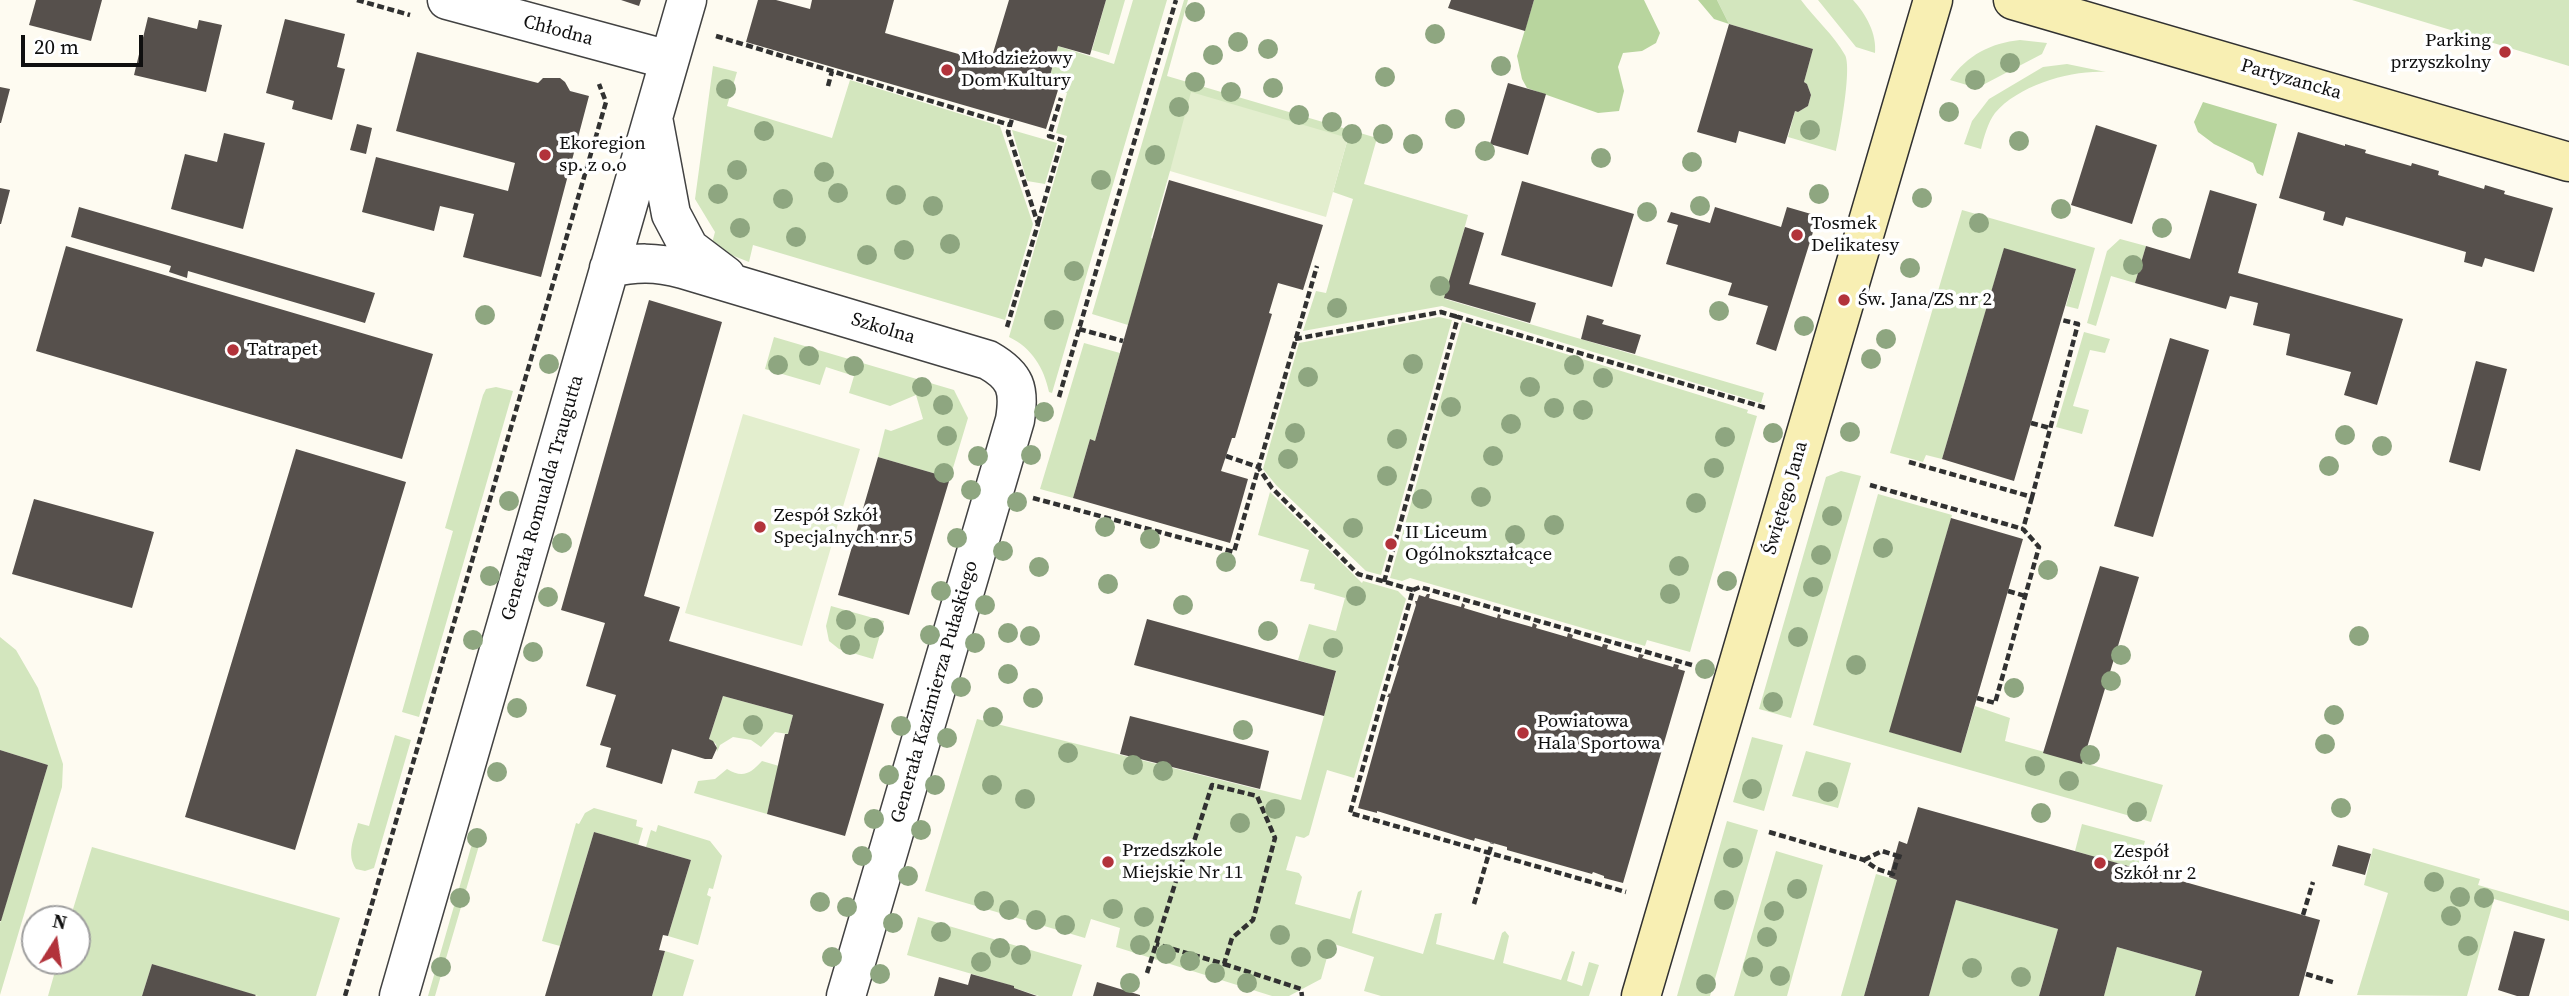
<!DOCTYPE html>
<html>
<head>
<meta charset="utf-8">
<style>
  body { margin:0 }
  #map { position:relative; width:2569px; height:996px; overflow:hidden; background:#fefbf1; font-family:"Source Serif 4",serif }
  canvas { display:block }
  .north { position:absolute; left:21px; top:905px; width:70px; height:70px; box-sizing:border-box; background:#fff; border:2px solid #9f9f9f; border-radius:50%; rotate:12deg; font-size:19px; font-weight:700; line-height:28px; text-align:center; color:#0f0f0f }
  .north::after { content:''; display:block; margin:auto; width:24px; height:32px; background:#b2333b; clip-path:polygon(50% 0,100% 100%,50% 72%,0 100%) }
  .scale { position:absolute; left:21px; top:35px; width:122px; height:32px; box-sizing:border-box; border:4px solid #0f0f0f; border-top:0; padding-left:9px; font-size:21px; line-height:24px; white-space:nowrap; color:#0f0f0f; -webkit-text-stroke:5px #fff; paint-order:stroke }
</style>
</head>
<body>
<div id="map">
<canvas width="2569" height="996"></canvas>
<div class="north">N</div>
<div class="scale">20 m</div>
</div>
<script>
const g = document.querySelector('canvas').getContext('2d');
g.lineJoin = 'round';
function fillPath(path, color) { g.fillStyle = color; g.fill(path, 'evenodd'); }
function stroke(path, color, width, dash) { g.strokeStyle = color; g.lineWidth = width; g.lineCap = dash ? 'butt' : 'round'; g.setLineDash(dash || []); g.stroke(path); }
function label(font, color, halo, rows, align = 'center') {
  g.font = font + ' "Source Serif 4",serif'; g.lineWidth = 7; g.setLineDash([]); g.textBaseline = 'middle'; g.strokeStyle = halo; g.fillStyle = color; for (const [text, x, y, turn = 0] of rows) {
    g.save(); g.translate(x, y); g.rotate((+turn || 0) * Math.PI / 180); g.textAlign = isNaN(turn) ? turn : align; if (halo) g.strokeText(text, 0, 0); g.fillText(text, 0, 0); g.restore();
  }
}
fillPath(new Path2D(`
  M1106 0H1125L1109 55 1092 50Z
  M1133 0H1167L1052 393 1049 392C1044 368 1032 348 1009 337L1067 136 1056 133 1067 93 1047 87 1058 46 1114 64Z
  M1184 0H1188L1167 76 1377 138 1364 184 1468 215 1445 299 1764 393 1761 403 1442 306 1303 331 1316 291 1326 293 1353 199 1333 192 1348 138 1170 171 1151 238 1153 239 1128 325 1092 314Z
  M1717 0H1801C1815 19 1834 35 1845 55 1852 68 1840 134 1836 151L1788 137 1795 111 1798 112 1808 106 1811 95 1807 84 1804 82 1813 49 1729 24Z
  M1818 0H1853C1866 14 1877 34 1875 53L1856 47Z
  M2352 0H2569V66Z
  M2020 40 2047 43 2042 54 1977 88 1950 80C1967 55 1991 43 2020 40Z
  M2067 64 2106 72C2071 70 2019 85 1995 113 1988 122 1984 137 1981 149L1964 144 1972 121 1989 99 2043 67Z
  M713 66 737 72 727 106 832 138 850 80 1000 126 1033 224 1005 320 753 245 749 262 711 247 715 232 695 199Z
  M1012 130 1057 143 1045 184 1027 181Z
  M1962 210 2095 248 2078 309 2066 306 2076 269 2004 249 1942 459 1926 455 1923 462 1890 453Z
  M2120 239 2146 246 2135 283 2111 276 2096 326 2087 323 2107 251Z
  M1439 317 1452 320 1381 575 1366 571 1276 485 1263 469 1299 343Z
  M1462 322 1748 410 1747 413 1757 416 1690 652 1647 640 1645 646 1410 578 1402 581 1390 578Z
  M2084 332 2110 339 2105 353 2090 350 2073 406 2089 410 2082 434 2056 427Z
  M774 337 954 390 968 418 950 478 878 457 885 429 891 431 923 419 916 395 890 406 849 393 854 376 826 367 820 385 765 369Z
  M1084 343 1120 353 1095 441 1090 439 1073 498 1040 489Z
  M496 387 513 391 419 717 402 712 453 531 445 528 483 395 486 389Z
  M1841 471 1861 476 1791 718 1759 709 1826 477Z
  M1270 492 1362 583 1363 581 1398 591 1406 599 1354 778 1327 770 1309 835 1304 838 1296 836 1286 870 1299 873 1302 877 1295 904 1350 919 1358 892 1362 890 1352 933 1423 954 1435 914 1442 913 1436 944 1494 960 1502 933 1505 931 1509 936 1503 963 1561 980 1572 951 1575 952 1567 981 1582 986 1589 962 1599 965 1589 996H1381L1364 991 1374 957 1331 943 1321 979 1289 996H1272L1116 947 1120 928 1091 919 1085 938 925 891 977 719 1301 800 1336 672 1298 660 1309 624 1336 631 1345 598 1314 589 1315 584 1300 581 1309 550 1258 535Z
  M1878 494 1952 515 1890 732 1961 753 1975 706 2010 718 2005 741 2163 785 2151 822 1813 725Z
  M831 606 884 621 873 659 839 649 829 641 826 626Z
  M0 637 16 650 38 688 63 764 62 787 0 995V923L48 765 0 750Z
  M723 696 793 715 788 734 775 732 761 747 751 740 733 737 720 745 717 752 716 744 709 739Z
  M395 735 411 740 374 868 365 871 356 869C346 854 354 839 358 823L369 826Z
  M1752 737 1783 745 1764 811 1733 802Z
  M1806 751 1851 763 1838 808 1792 796Z
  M762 761 779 766 767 814 694 793 698 781 715 779 727 769C743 779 751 773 762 761Z
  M594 808 637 820 636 826 643 828 638 845 594 832 560 946 542 941 576 823 579 824 585 813Z
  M1727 821 1758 830 1710 996H1677Z
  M2082 824 2145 841 2137 869 2075 851Z
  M658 825 710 841 722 856 713 889 709 888 707 895 711 897 698 945 668 936 691 860 646 847 651 830 656 832Z
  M476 830 483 832 435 996H428Z
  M92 847 340 918 316 996H258L152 964 142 996H48L58 961H77V919H70Z
  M2373 848 2480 879 2478 885 2569 911V921L2494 899 2467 996 2357 995 2388 893 2364 885Z
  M1776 851 1823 865 1787 996H1734Z
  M1876 874 1897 880 1864 996H1841Z
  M1956 900 2058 929 2039 996H1929Z
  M918 917 1082 965 1072 996H1039L1014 988 1013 986 907 955Z
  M2117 947 2202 971 2195 996H2104Z
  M665 951 694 960 683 996H652Z`), '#d3e6be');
fillPath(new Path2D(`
  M1534 0H1644L1660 33 1656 43 1642 51 1623 53 1618 67 1624 91 1619 111 1598 113 1527 88 1522 79 1517 56Z
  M1698 0H1717L1729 24 1714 19Z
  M2203 102 2277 124 2263 176 2257 173 2253 163 2214 144 2198 132 2194 122Z`), '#b8d59e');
fillPath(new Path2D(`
  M1191 92 1348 138 1326 217 1170 171Z
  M743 414 860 449 802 646 685 613Z`), '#e3eece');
fillPath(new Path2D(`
  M36 0H102L91 41 29 25Z
  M621 0H641L639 6Z
  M758 0H776L810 9 812 0H894L885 33 990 63 1009 0H1106L1090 55 1058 46 1047 87 1058 90 1046 129 746 42Z
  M1451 0H1534L1525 31 1448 8Z
  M148 17 197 29 199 20 222 25 206 92 134 75Z
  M285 19 345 34 337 67 345 69 332 120 292 109 294 101 266 93Z
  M1729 24 1813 49 1804 82 1807 84 1811 95 1808 106 1798 112 1795 111 1785 144 1739 131 1736 143 1697 132Z
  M417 52 538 83 543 78H560L565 82 570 91 589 96 541 277 463 257 474 214 440 206 434 231 362 212 376 157 508 191 515 163 396 131Z
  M1508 83 1546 94 1528 155 1490 144Z
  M0 87 10 89 1 123H0Z
  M357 124 372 128 366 154 350 150Z
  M2096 125 2157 145 2132 224 2071 205Z
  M2298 132 2345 146V144L2366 150 2365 153 2411 166 2412 163 2439 171 2438 175 2484 189 2485 185 2505 191 2504 194 2553 208 2534 272 2485 258 2482 267 2464 262 2466 252 2346 217 2343 226 2323 220 2325 212 2279 198Z
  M224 133 265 143 243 229 171 209 185 154 217 162Z
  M1169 180 1323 225 1303 290 1278 283 1269 313 1272 314 1235 438H1232L1221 471 1248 479 1230 543 1073 498 1090 439 1095 441Z
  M1522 181 1634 214 1612 287 1501 255Z
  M0 188 10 190 1 224H0Z
  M2210 190 2257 204 2238 273 2403 319 2377 405 2344 395 2351 372 2286 355 2290 334 2253 325 2258 303 2230 296 2226 309 2135 283 2146 246 2190 259Z
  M79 207 375 293 365 323 188 271 187 278 169 272 171 266 71 237Z
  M1715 207 1781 227 1787 207 1818 216 1776 351 1756 344 1768 306 1728 295 1732 283 1666 264 1678 225 1667 222 1671 212 1710 223Z
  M1465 227 1484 233 1469 284 1536 303 1530 323 1444 298Z
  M66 246 433 354 402 459 36 351Z
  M2004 248 2076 269 2014 481 1942 459Z
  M649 300 722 322 644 596 680 607 669 641 884 704 845 836 767 814 785 734H788L793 715 723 696 709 739 713 741 717 748 712 759H705L672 749 662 784 606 767 611 748 600 745 616 695 586 686 605 623 561 610Z
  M1587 315 1604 320 1602 324 1641 335 1635 354 1581 339Z
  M2170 338 2209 350 2153 537 2114 526Z
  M2476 361 2507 369 2480 471 2449 462Z
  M296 449 406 482 295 850 185 817Z
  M878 457 950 478 909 615 838 595Z
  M34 499 154 532 132 608 12 574Z
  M1951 518 2023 539 1961 753 1889 732Z
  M2100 566 2139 577 2082 764 2043 753Z
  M1427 594H1430L1429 598 1461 607 1462 603 1465 605 1464 608 1497 618 1498 614 1501 615 1500 618 1532 627 1533 623 1537 625 1536 628 1567 637 1568 633 1573 635 1572 638 1602 647 1603 644 1608 645 1607 649 1638 658 1639 654 1644 655 1642 658 1673 667 1674 664 1679 665 1678 669 1685 671 1623 883 1604 878V876L1593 872 1592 874 1507 850V847L1475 838 1474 841 1377 811V813L1358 808 1389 697H1387L1389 693 1390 694 1399 666 1397 665 1416 605 1415 601H1417L1419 595 1425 597Z
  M1147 619 1336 671 1324 716 1134 665Z
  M1130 716 1269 751 1260 789 1120 754Z
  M0 750 48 765 1 921H0Z
  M1918 807 2320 920 2299 996H2195L2202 971 2117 947 2104 996H2039L2058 929 1956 900 1929 996H1864L1897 880 1889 877 1899 841 1907 844Z
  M594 832 691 860 668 936 663 935 659 950 665 951 652 996H545Z
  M2338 845 2371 854 2365 875 2332 866Z
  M2514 931 2545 939 2529 996H2517L2498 990Z
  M152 964 256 995 255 996H142Z
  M971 974 1014 986V988L1037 996H934L939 977 968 985Z
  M1097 982 1140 995V996H1093Z`), '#56504c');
const street = new Path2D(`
  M447 0 669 60
  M654 123 671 214 689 248 726 276
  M609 268C637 262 655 262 683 269L988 360C1016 376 1020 389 1015 420L846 996
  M399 996 687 0`);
const secondary = new Path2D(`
  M2013 0 2569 162
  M1641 996 1933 0`);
stroke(street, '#424242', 41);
stroke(secondary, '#313131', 41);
stroke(new Path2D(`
  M357 0 410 15
  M716 36 1010 125
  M828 86 832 71
  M1038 223 1062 140 1049 136 1061 98
  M1007 327 1038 224 1008 132 1012 119
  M1079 329 1123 341
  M1295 339 1441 312 1458 317
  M1059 397 1176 0
  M2031 423 2050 428
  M1226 456 1258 467 1272 488 1358 574 1413 590 1350 813 1626 892
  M1909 462 2032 497 2078 324 2062 320
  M1870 485 2023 529
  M1033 498 1234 552 1317 266
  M1384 582 1458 317 1766 408
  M1413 590 1420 587 1692 665
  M2008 591 2025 596
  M1977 698 1995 703 2039 547 2023 529 2032 497
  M1769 832 1864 860 1877 869 1893 874 1898 856 1904 858
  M1864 860 1882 851 1898 856
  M1474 904 1492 843
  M2303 915 2313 882
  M1224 964 1301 989 1302 996
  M1147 973 1186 849 1191 851 1212 785 1257 796 1275 838 1253 920 1232 938 1224 964 1156 944
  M2306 974 2336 983
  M345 996 606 102 599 84`), '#313131', 4.5, [7, 3.5]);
stroke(street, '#fff', 38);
stroke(secondary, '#f8efb3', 38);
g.fillStyle = '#8ea680';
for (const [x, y] of [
  [1195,12],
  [1435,34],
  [1238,42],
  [1268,49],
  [1213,55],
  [2010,63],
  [1501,66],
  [1385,77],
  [1975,80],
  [1195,82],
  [1273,88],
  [726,89],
  [1231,92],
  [1179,107],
  [1949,112],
  [1299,115],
  [1455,119],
  [1332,122],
  [1810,130],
  [764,131],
  [1352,134],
  [1383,134],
  [2019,141],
  [1413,144],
  [1485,151],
  [1155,155],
  [1601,158],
  [1692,162],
  [737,170],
  [824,172],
  [1101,180],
  [838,193],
  [718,194],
  [1819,194],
  [896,195],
  [1922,198],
  [783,199],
  [933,206],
  [1700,206],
  [2061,209],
  [1647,212],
  [1979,223],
  [740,228],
  [2162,228],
  [796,237],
  [950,244],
  [904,250],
  [867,255],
  [2133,265],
  [1910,268],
  [1074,271],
  [1440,286],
  [1337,308],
  [1719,311],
  [485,315],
  [1054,320],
  [1804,326],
  [1886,339],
  [809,356],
  [1871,359],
  [549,364],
  [1413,364],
  [778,365],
  [1574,365],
  [854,366],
  [1308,377],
  [1603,378],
  [922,387],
  [1530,387],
  [943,405],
  [1451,407],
  [1554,408],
  [1583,410],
  [1044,412],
  [1511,424],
  [1850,432],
  [1295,433],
  [1773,433],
  [2345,435],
  [947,436],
  [1725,437],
  [1397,439],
  [2382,446],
  [1031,455],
  [978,456],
  [1493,456],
  [1288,459],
  [2329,466],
  [1714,468],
  [944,473],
  [1387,476],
  [971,490],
  [1481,497],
  [1422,499],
  [509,501],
  [1017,502],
  [1696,503],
  [1832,516],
  [1554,525],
  [1105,527],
  [1353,528],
  [1515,535],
  [957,538],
  [1150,539],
  [562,543],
  [1883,548],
  [1003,551],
  [1821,555],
  [1226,562],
  [1679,566],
  [1039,567],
  [2048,570],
  [490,576],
  [1727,581],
  [1108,584],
  [1813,587],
  [941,591],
  [1670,594],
  [1356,596],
  [548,597],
  [985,605],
  [1183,605],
  [846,620],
  [874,628],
  [1268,631],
  [1008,633],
  [930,635],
  [1030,636],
  [2359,636],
  [1798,637],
  [473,640],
  [975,643],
  [850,645],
  [1333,648],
  [533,652],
  [2121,655],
  [1856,665],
  [1705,669],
  [1008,674],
  [2111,681],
  [961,687],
  [2014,688],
  [1033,698],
  [1773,702],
  [517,708],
  [2334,715],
  [993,717],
  [753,725],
  [901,726],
  [1243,730],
  [947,738],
  [2325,744],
  [1068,753],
  [2090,755],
  [1133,765],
  [2035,766],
  [1163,771],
  [497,772],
  [889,775],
  [2069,781],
  [935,785],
  [992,785],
  [1752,789],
  [1828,792],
  [1025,799],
  [2341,808],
  [1275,809],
  [2137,812],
  [2041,813],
  [874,819],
  [1240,823],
  [921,830],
  [477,838],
  [862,856],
  [1733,858],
  [908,876],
  [2434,882],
  [1797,889],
  [2460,897],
  [460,898],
  [2484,898],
  [1724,900],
  [984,901],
  [820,902],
  [847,907],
  [1113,909],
  [1009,910],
  [1774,911],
  [2451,916],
  [1144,917],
  [1036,920],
  [893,923],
  [1065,925],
  [941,932],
  [1280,935],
  [1767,937],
  [1140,945],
  [2468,946],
  [1000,948],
  [1327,949],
  [1166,954],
  [1021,955],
  [832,957],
  [1301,957],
  [1190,961],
  [981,962],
  [441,967],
  [1753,967],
  [1972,968],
  [1215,973],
  [880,974],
  [1780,976],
  [2021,977],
  [1130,983],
  [1247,983],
  [1706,984]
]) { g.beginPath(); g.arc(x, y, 10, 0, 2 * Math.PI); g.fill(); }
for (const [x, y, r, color] of [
  [2505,52,7,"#b2333b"],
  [947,70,7,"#b2333b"],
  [545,155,7,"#b2333b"],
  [1797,235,7,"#b2333b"],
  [1844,300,7,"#b2333b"],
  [233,350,7,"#b2333b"],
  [760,527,7,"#b2333b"],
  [1391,544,7,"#b2333b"],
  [1523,733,7,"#b2333b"],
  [1108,862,7,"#b2333b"],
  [2100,863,7,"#b2333b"]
]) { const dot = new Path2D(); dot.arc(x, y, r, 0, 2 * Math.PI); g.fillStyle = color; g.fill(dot); stroke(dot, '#fff', 2.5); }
label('19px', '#0f0f0f', '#fff', [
  ["Chłodna",558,31,15],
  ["Partyzancka",2291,80,16],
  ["Szkolna",883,329,17],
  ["Generała Romualda Traugutta",543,498,-74],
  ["Świętego Jana",1786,498,-74],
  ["Generała Kazimierza Pułaskiego",935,692,-74]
]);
label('19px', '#0f0f0f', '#fff', [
  ["Parking",2491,41,"right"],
  ["przyszkolny",2491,63,"right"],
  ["Młodzieżowy",961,59],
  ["Dom Kultury",961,81],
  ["Ekoregion",559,144],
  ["sp. z o.o",559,166],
  ["Tosmek",1811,224],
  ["Delikatesy",1811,246],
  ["Św. Jana/ZS nr 2",1858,300],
  ["Tatrapet",247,350],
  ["Zespół Szkół",774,516],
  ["Specjalnych nr 5",774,538],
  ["II Liceum",1405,533],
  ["Ogólnokształcące",1405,555],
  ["Powiatowa",1537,722],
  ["Hala Sportowa",1537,744],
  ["Przedszkole",1122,851],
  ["Miejskie Nr 11",1122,873],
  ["Zespół",2114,852],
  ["Szkół nr 2",2114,874]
], 'left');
</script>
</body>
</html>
